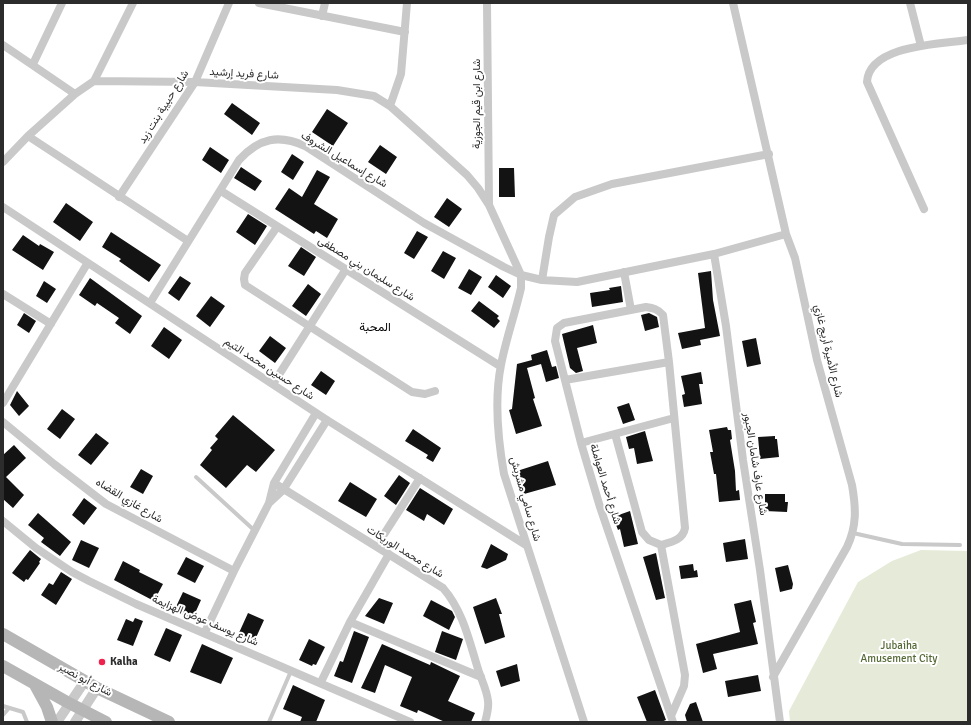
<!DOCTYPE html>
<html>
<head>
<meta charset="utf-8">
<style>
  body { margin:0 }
  #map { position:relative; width:971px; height:725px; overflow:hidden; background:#fff; font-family:Signika,sans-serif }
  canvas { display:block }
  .frame { position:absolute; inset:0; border:4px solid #2c2c2c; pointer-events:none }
</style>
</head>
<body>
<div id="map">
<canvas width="971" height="725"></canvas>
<div class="frame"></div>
</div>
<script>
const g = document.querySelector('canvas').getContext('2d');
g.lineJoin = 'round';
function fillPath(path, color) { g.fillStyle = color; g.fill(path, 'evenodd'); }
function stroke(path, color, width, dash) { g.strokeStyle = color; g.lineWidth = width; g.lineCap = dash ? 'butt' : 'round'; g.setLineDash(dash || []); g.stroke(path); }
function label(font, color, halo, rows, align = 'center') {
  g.font = font + ' Signika,Vazirmatn,sans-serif'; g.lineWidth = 4; g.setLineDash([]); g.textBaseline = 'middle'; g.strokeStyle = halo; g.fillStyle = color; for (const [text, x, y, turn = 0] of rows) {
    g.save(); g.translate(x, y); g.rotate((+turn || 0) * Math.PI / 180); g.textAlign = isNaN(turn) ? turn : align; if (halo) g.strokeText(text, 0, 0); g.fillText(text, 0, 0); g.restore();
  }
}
fillPath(new Path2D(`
  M921 550 968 551V722H790L789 711 858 582 892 561Z`), '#e5ebd8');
fillPath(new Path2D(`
  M232 103 260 123 252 135 224 114Z
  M327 109 348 123 333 146 312 132Z
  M380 145 397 157 386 174 368 162Z
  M210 147 229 160 221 173 202 160Z
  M292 154 304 162 293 180 281 172Z
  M241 167 262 181 255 191 234 178Z
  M499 168H514L515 197H499Z
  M317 170 330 177 314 204 338 219 327 238 316 231 314 234 275 209 289 188 302 197Z
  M447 198 462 209 449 227 434 217Z
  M66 203 93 222 80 241 53 222Z
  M248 214 267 226 255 245 236 232Z
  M417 231 428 237 414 259 404 253Z
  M111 232 161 265 149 282 119 261 121 259 102 247Z
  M23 235 39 246 40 244 54 252 43 270 12 250Z
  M301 247 316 257 304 276 288 266Z
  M443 251 456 258 444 279 431 271Z
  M469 269 482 277 471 295 458 288Z
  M711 271 713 300 720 336 700 340 701 345 682 349 678 333 705 328 698 273Z
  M496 275 511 286 503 298 488 287Z
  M180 276 191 283 179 301 168 293Z
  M90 278 142 316 130 334 115 323 119 318 97 303 95 306 79 295Z
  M44 281 56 289 47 303 36 296Z
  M308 284 321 294 306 316 292 306Z
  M621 286 623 302 592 307 590 293 610 290 609 288Z
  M211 296 225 306 210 327 196 316Z
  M479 301 499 316 497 318 500 321 494 328 471 311Z
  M24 313 36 321 29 333 17 325Z
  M649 313 657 317 659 327 645 331 641 315Z
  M593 325 597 343 577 348 583 371 576 373 570 368 562 334Z
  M164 327 182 340 169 359 151 346Z
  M270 336 286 348 275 363 259 351Z
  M756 338 761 364 747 367 742 341Z
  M547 350 552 367 556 366 559 378 546 382 541 364 527 368 535 398 533 399 542 426 516 434 509 410 512 409 517 364 532 360 531 355Z
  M321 371 335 381 326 395 311 385Z
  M701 372 703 384H699L702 404 684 407 682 395 685 394 681 376Z
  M17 391 29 406 19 416 10 405Z
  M629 403 635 420 623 424 617 407Z
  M62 409 75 419 60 439 47 429Z
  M233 415 275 450 256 472 247 465 226 488 200 465 212 450 210 448 218 439 215 436Z
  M727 427 728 430H731L732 439 730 440 735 471 736 491 739 490 740 500 719 502 716 474H714L710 452H713L709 430Z
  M413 429 441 448 433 462 426 458 428 455 405 441Z
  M645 431 653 461 637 464 634 448 629 449 626 437Z
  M96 433 109 443 91 465 78 455Z
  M775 436V439H777L779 457 760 459 758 437Z
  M14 445 26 458 6 477 24 495 13 508 3 499V455Z
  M548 461 556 485 524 494 517 471Z
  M141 469 153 476 143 494 130 487Z
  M399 475 410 483 396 505 384 496Z
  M350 482 377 499 366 517 338 501Z
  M420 488 453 509 444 525 427 514 424 521 406 510Z
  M765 494H785V502H788L787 512 765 511Z
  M84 498 97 508 84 525 72 515Z
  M630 511 638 544 624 547 620 529 618 530 613 517Z
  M38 513 71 542 60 556 41 542 44 538 28 525Z
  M745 539 748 559 726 562 723 543Z
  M81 540 99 548 89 568 72 560Z
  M491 544 508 554 506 560 487 569 481 567Z
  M30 550 41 559 39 562 40 563 28 580 26 579 24 582 12 573Z
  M656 553 665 598 656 600 643 557Z
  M186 557 204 566 195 583 177 574Z
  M123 561 140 570 139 572 163 584 154 601 114 580Z
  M693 564 694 571 697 570 698 577 681 579 679 566Z
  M788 565 793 584 792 589 780 592 775 568Z
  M61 572 72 579 56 605 41 595 49 583 53 585Z
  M183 592 201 600 192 620 174 611Z
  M379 598 393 603 384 624 365 616Z
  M496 598 502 614H499L505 637 485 644 473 607Z
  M431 600 452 611 455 617 449 630 423 616Z
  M751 600 756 622 753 623 758 644 713 654 717 669 703 673 696 644 740 632 734 604Z
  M248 613 264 620 254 642 238 635Z
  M135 618 143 621 133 646 117 640 126 619 133 622Z
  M166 628 182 635 170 662 154 655Z
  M354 631 369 637 352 683 334 676 340 661 343 662Z
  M442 631 463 639 456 660 435 652Z
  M309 639 325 647 316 665 313 664 312 666 299 660Z
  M202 644 233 658 221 684 190 672Z
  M382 644 430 665 431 662 460 676 448 701 475 713 471 722H445L418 710 417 713 400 706 412 677 385 665 375 693 361 688Z
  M517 664 520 681 501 687 496 671Z
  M758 675 761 691 728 697 725 681Z
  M293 685 325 700 316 722H300L302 717 283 709Z
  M655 690 666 720 661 722H647L637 697Z
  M696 702 703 722H687L685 715 690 704Z`), '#131313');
stroke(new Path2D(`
  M196 477 255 531
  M853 533 902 544 960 545
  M3 706 23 712 27 722
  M3 715 9 708
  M269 722 291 671`), '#c9c9c9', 4);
stroke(new Path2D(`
  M259 3 405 32
  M487 3 489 204
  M733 3 786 234
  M910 3 921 46
  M322 16 325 3
  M3 45 75 94
  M33 64 62 3
  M94 81 195 82 337 90 374 96 390 106 467 175 478 188 489 205 521 275V288C515 314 506 339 501 365 494 400 498 440 504 474L584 722
  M390 106 401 74 407 3
  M28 136 188 241
  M3 162 28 136 75 94 94 81 133 3
  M221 191 500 366
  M119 197 195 82 229 3
  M3 207 327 420 526 545
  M924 209 867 82C869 45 940 44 968 40
  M277 227 245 273 244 279 245 285 412 392 425 394 435 391
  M714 254 726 326 743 460 760 570 780 722
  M624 272 631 310
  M542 280 549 237 554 215 575 197 612 184 769 154
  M3 294 51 324
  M150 303 239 160C259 138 279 134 305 146L424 223 504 267 521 275 542 280 577 282 714 254 786 234 795 258 817 360 852 485C856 508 857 526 847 547L773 677
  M565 380 669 362
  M273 384 346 269
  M3 403 87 264
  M3 422 54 464 106 504 234 571
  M615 434 642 532 649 540 661 545C671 542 683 540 685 528L669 362 663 315C658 309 653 308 646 307L564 323 557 328 555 341 581 443 600 507 673 722
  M581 443 674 418
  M274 483 443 588C463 611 469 640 478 669 481 679 487 690 488 701 489 708 487 715 485 722
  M269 503 283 490 327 420
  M3 521 36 548 72 572 89 581 136 604 410 722
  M381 539 420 478
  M661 545 685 675 684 686 671 716
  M350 622 481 677
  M205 632 234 571 269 503 274 483 316 413
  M321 682 350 622 389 554`), '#c9c9c9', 8);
stroke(new Path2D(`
  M57 722 85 681
  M75 722 97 688`), '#c9c9c9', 10);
stroke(new Path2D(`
  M3 634 97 688 169 722
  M3 666 67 702 106 722
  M35 685 47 707 52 722`), '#b6b6b6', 12);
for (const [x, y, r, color] of [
  [102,662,4,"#ef224d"]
]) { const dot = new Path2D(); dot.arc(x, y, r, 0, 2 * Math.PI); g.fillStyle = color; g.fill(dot); stroke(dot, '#fff', 1.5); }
label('11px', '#2c2c2c', '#fff', [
  ["شارع فريد إرشيد",244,74,3],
  ["شارع ابن قيم الجوزية",477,104,-90],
  ["شارع حبيبة بنت زيد",164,107,-58],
  ["شارع إسماعيل الشروف",344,160,31],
  ["شارع سليمان بني مصطفى",366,269,32],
  ["شارع الأميرة أريج غازي",828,351,77],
  ["شارع حسين محمد التيم",269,369,33],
  ["شارع عارف شامان الجبور",755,464,81],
  ["شارع أحمد العواملة",605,484,73],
  ["شارع سامي مشربش",525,499,74],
  ["شارع غازي القضاه",129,501,31],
  ["شارع محمد الوريكات",405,552,32],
  ["شارع يوسف عوض الهزايمة",205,621,23],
  ["شارع أبو نصير",85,680,28]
]);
label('11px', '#566a37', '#fff', [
  ["Jubaiha",899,646],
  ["Amusement City",899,659]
]);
label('bold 11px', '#2c2c2c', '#fff', [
  ["Kalha",110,662]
], 'left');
label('12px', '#000', '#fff', [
  ["المحبة",375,328]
]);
</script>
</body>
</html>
